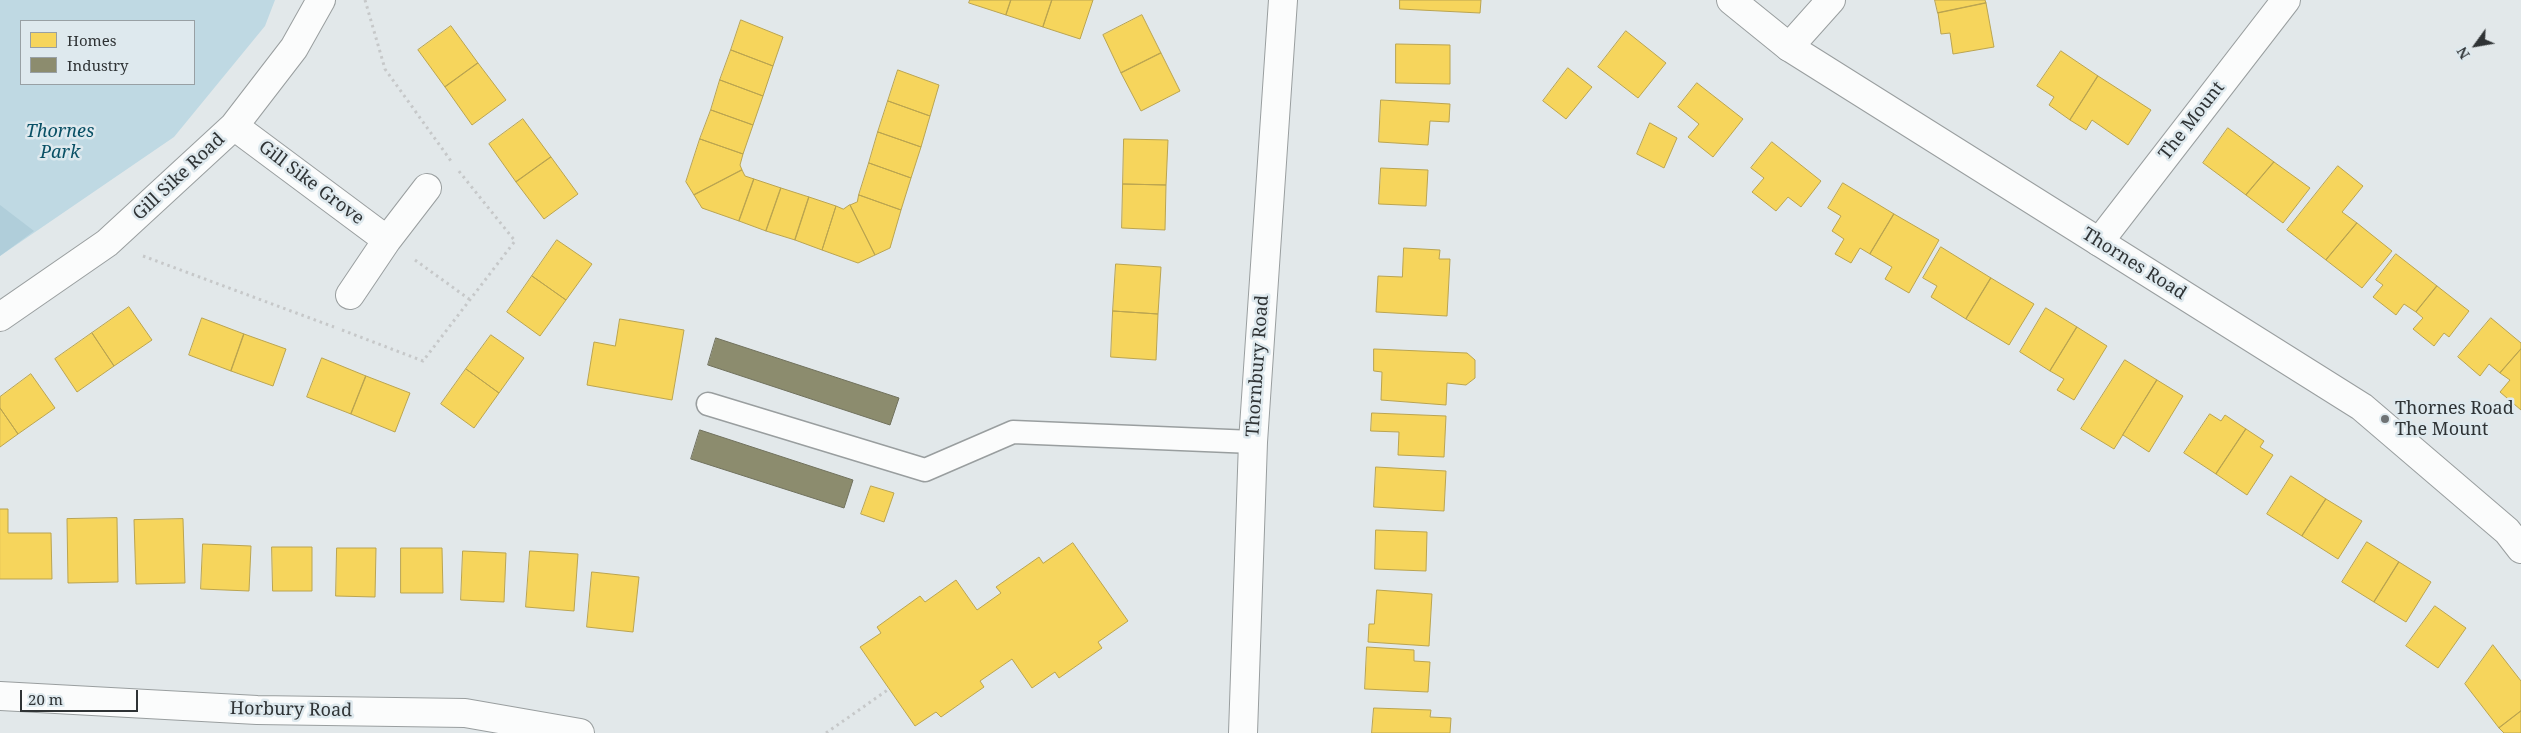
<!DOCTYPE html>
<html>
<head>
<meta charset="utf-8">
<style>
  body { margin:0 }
  #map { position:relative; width:2521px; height:733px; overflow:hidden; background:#e2e8ea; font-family:"Noto Serif",serif }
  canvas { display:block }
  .legend { position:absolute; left:20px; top:20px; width:175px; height:65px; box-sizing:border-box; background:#dee9ee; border:1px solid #98a0a4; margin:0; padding:6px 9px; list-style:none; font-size:15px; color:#2f3335 }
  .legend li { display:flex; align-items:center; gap:10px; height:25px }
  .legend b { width:25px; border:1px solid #98a0a4 }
  .north { position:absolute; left:2451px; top:20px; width:50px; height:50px; -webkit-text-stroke:4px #dee9ee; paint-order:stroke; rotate:238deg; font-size:14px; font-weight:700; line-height:20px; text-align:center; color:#2f3335 }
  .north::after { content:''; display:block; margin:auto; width:18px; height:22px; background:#2f3335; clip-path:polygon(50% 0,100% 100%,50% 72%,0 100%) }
  .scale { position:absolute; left:20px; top:690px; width:118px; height:22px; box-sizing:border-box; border:2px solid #2f3335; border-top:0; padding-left:6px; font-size:15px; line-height:18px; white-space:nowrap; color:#2f3335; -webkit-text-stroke:4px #dee9ee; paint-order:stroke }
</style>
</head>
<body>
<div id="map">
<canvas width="2521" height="733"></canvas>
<ul class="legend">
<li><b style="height:14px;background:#f6d55c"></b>Homes</li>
<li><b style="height:14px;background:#8c8c6e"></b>Industry</li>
</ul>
<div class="north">N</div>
<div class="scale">20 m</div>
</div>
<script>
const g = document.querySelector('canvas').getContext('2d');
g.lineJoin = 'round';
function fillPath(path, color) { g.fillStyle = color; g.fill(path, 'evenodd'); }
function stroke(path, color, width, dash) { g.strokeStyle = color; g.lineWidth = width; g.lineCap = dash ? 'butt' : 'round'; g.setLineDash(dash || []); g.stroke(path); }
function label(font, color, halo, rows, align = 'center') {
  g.font = font + ' "Noto Serif",serif'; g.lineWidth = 5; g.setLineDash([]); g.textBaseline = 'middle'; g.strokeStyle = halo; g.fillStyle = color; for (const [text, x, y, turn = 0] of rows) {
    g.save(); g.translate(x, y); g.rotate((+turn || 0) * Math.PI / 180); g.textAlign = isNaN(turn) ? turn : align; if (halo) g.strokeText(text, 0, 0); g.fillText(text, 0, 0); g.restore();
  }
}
fillPath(new Path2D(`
  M0 0H275L265 26 174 137 0 256ZM21 21H194V84H21Z`), '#bfd9e3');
fillPath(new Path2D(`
  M0 205 34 231 0 256Z`), '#b0ceda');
const homes = new Path2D(`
  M970 0H1011L1006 15 969 3Z
  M1011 0H1052L1043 27 1006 15Z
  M1052 0H1093L1080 39 1043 27Z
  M1400 0H1481L1480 13 1400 9Z
  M1935 0H1985L1986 3 1938 13Z
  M1986 3 1994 47 1953 54 1950 33 1941 34 1938 13Z
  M1142 15 1161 53 1121 73 1103 35Z
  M741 20 783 37 773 66 731 50Z
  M451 26 478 63 445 87 418 50Z
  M1626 31 1666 63 1638 98 1598 67Z
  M1396 44 1450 45V84L1396 83Z
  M731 50 773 66 763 96 720 80Z
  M2061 51 2098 76 2070 120 2049 105 2054 97 2037 86Z
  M1161 53 1180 91 1141 111 1121 73Z
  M478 63 506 100 472 125 445 87Z
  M1568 68 1592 87 1566 119 1543 101Z
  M898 70 939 85 930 116 888 101Z
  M2098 76 2151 110 2128 145 2092 120 2086 130 2070 120Z
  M720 80 763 96 753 125 711 110Z
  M1697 83 1743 119 1713 157 1688 137 1699 124 1678 107Z
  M1381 100 1450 104 1449 122 1430 121 1428 145 1379 142Z
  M888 101 930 116 921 147 878 132Z
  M711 110 753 125 743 154 700 139Z
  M523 119 551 157 516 182 489 144Z
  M1650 123 1677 138 1664 168 1637 154Z
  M2228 128 2274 162 2246 195 2203 163Z
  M878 132 921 147 911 178 869 163Z
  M700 139 743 154 740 165 742 170 694 195 686 182Z
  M1124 139 1168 140 1166 185 1123 184Z
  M1772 142 1821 181 1801 207 1788 197 1776 211 1752 192 1764 178 1751 168Z
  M551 157 578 194 544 219 516 182Z
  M2274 162 2310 188 2283 223 2246 195Z
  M869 163 911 178 901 210 859 195Z
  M2338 166 2363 186 2342 212 2357 223 2326 260 2287 230Z
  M1381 168 1428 170 1426 206 1379 204Z
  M742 170 745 176 754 179 739 221 702 208 694 195Z
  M754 179 781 188 766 231 739 221Z
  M1843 183 1894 214 1870 254 1860 248 1851 263 1835 254 1844 239 1832 231 1841 216 1828 208Z
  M1123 184 1166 185 1165 230 1122 228Z
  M781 188 809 197 795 240 766 231Z
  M859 195 901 210 890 248 875 255 850 205 857 202Z
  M809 197 836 206 822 250 795 240Z
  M850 205 875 255 858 263 822 250 836 206 843 209Z
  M1894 214 1939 240 1909 293 1885 279 1892 267 1870 254Z
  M2357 223 2392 251 2362 288 2326 260Z
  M557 240 592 264 566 300 532 276Z
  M1941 247 1991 278 1966 319 1931 297 1937 286 1923 278Z
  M1404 248 1440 250 1439 259H1450L1447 316 1376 312 1378 276 1402 277Z
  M2396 254 2437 286 2416 312 2404 304 2396 315 2373 297 2383 285 2376 280Z
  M1116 264 1161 267 1158 314 1113 311Z
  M532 276 566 300 540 336 507 312Z
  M1991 278 2034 304 2009 345 1966 319Z
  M2437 286 2469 311 2449 337 2444 333 2434 346 2413 329 2423 318 2416 312Z
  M129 307 152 340 114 366 92 333Z
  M2046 308 2077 327 2050 371 2020 352Z
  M1113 311 1158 314 1156 360 1111 357Z
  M202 318 244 334 231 371 189 355Z
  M2491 318 2521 343V349L2500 373 2489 364 2480 376 2458 357Z
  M620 319 684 330 672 400 587 385 594 342 615 346Z
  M2077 327 2107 346 2074 400 2057 390 2064 379 2050 371Z
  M92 333 114 366 77 392 55 359Z
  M244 334 286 349 273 386 231 371Z
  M491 335 524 358 499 393 466 369Z
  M1374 349 1467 353 1475 360V378L1466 385 1447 383 1446 405 1381 400 1382 372 1374 371Z
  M2521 349V410L2500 392 2510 380 2500 373Z
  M322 358 366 376 351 414 307 397Z
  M2125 360 2157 380 2114 449 2081 429Z
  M466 369 499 393 474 428 441 404Z
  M31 374 55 408 18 434 0 408V397Z
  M366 376 410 393 395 432 351 414Z
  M2157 380 2183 396 2149 452 2123 435Z
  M0 408 18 434 0 447Z
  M1372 413 1446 416 1444 457 1398 455 1399 432 1371 431Z
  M2210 414 2221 421 2225 415 2246 429 2216 474 2184 453Z
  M2246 429 2264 441 2260 447 2273 455 2247 495 2216 474Z
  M1376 467 1446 471 1444 511 1374 507Z
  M2291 476 2326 499 2302 536 2267 514Z
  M871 486 894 493 884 522 861 514Z
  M2326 499 2362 521 2338 559 2302 536Z
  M0 509H8V533H51L52 579H0Z
  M117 518 118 582 68 583 67 519Z
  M183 519 185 583 136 584 134 520Z
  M1376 530 1427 532 1426 571 1375 569Z
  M2367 542 2399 562 2374 602 2342 582Z
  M1073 543 1128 621 1098 642 1102 648 1059 678 1055 672 1032 688 1012 659 980 681 984 687 941 717 936 712 915 726 860 647 881 633 877 627 920 596 925 602 956 580 977 610 1001 593 996 587 1039 557 1043 563Z
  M203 544 251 546 249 591 201 589Z
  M272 547H312V591H273Z
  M337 548H376L375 597 336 596Z
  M401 548H442L443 593H401Z
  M463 551 506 553 504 602 461 600Z
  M530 551 578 554 574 611 526 607Z
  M2399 562 2431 582 2406 622 2374 602Z
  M592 572 639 577 633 632 587 627Z
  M1377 590 1432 594 1429 646 1368 642 1369 624H1374Z
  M2435 606 2466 628 2438 668 2406 646Z
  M2493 645 2521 681V711L2499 728 2465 684Z
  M1367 647 1414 650V661L1430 662 1428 692 1365 689Z
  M1374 708 1431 710 1430 717 1451 718 1450 733H1372Z
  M2521 711V733H2504L2499 728Z`);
fillPath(homes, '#f6d55c');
stroke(homes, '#baa450', 1);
const industry = new Path2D(`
  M716 338 899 398 890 425 708 365Z
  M700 430 853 480 844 508 691 459Z`);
fillPath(industry, '#8c8c6e');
stroke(industry, '#70715d', 1);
const lane = new Path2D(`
  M708 404 925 470 1013 432 1253 442`);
const street = new Path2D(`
  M1789 47 1831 0
  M234 126 387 240
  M2099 242 2286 0
  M350 295 387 240 427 188
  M0 317 107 243 234 126 294 48 321 0`);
const secondary = new Path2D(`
  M1731 0 1789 47 2362 407 2507 531 2521 549
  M1243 733 1253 442 1283 0`);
const highway = new Path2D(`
  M0 696 257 710 465 713 580 733`);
stroke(lane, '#999e9f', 25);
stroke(street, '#999e9f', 30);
stroke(secondary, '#999e9f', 30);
stroke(highway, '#999e9f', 30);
stroke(new Path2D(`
  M365 0 385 69 451 161
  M143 256 334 327
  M415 260 469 299
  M342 330 423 361 515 241 458 170
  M826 733 889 689`), '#c6c8c9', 3, [2.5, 4]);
stroke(lane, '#fbfcfc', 22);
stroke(street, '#fbfcfc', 28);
stroke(secondary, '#fbfcfc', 28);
stroke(highway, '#fbfcfc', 28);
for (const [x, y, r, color] of [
  [2385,419,5,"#6e7274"]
]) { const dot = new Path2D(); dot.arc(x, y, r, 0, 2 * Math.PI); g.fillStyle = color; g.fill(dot); stroke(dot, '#dee9ee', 2); }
label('18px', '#2f3335', '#dee9ee', [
  ["The Mount",2192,121,-52],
  ["Gill Sike Road",179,177,-43],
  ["Gill Sike Grove",311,183,37],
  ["Thornes Road",2134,264,32],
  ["Thornbury Road",1258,366,-86],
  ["Horbury Road",291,710,1]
]);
label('italic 18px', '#095065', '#dee9ee', [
  ["Thornes",60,132],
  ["Park",60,153]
]);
label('18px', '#2f3335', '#dee9ee', [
  ["Thornes Road",2395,409],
  ["The Mount",2395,430]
], 'left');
</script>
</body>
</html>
